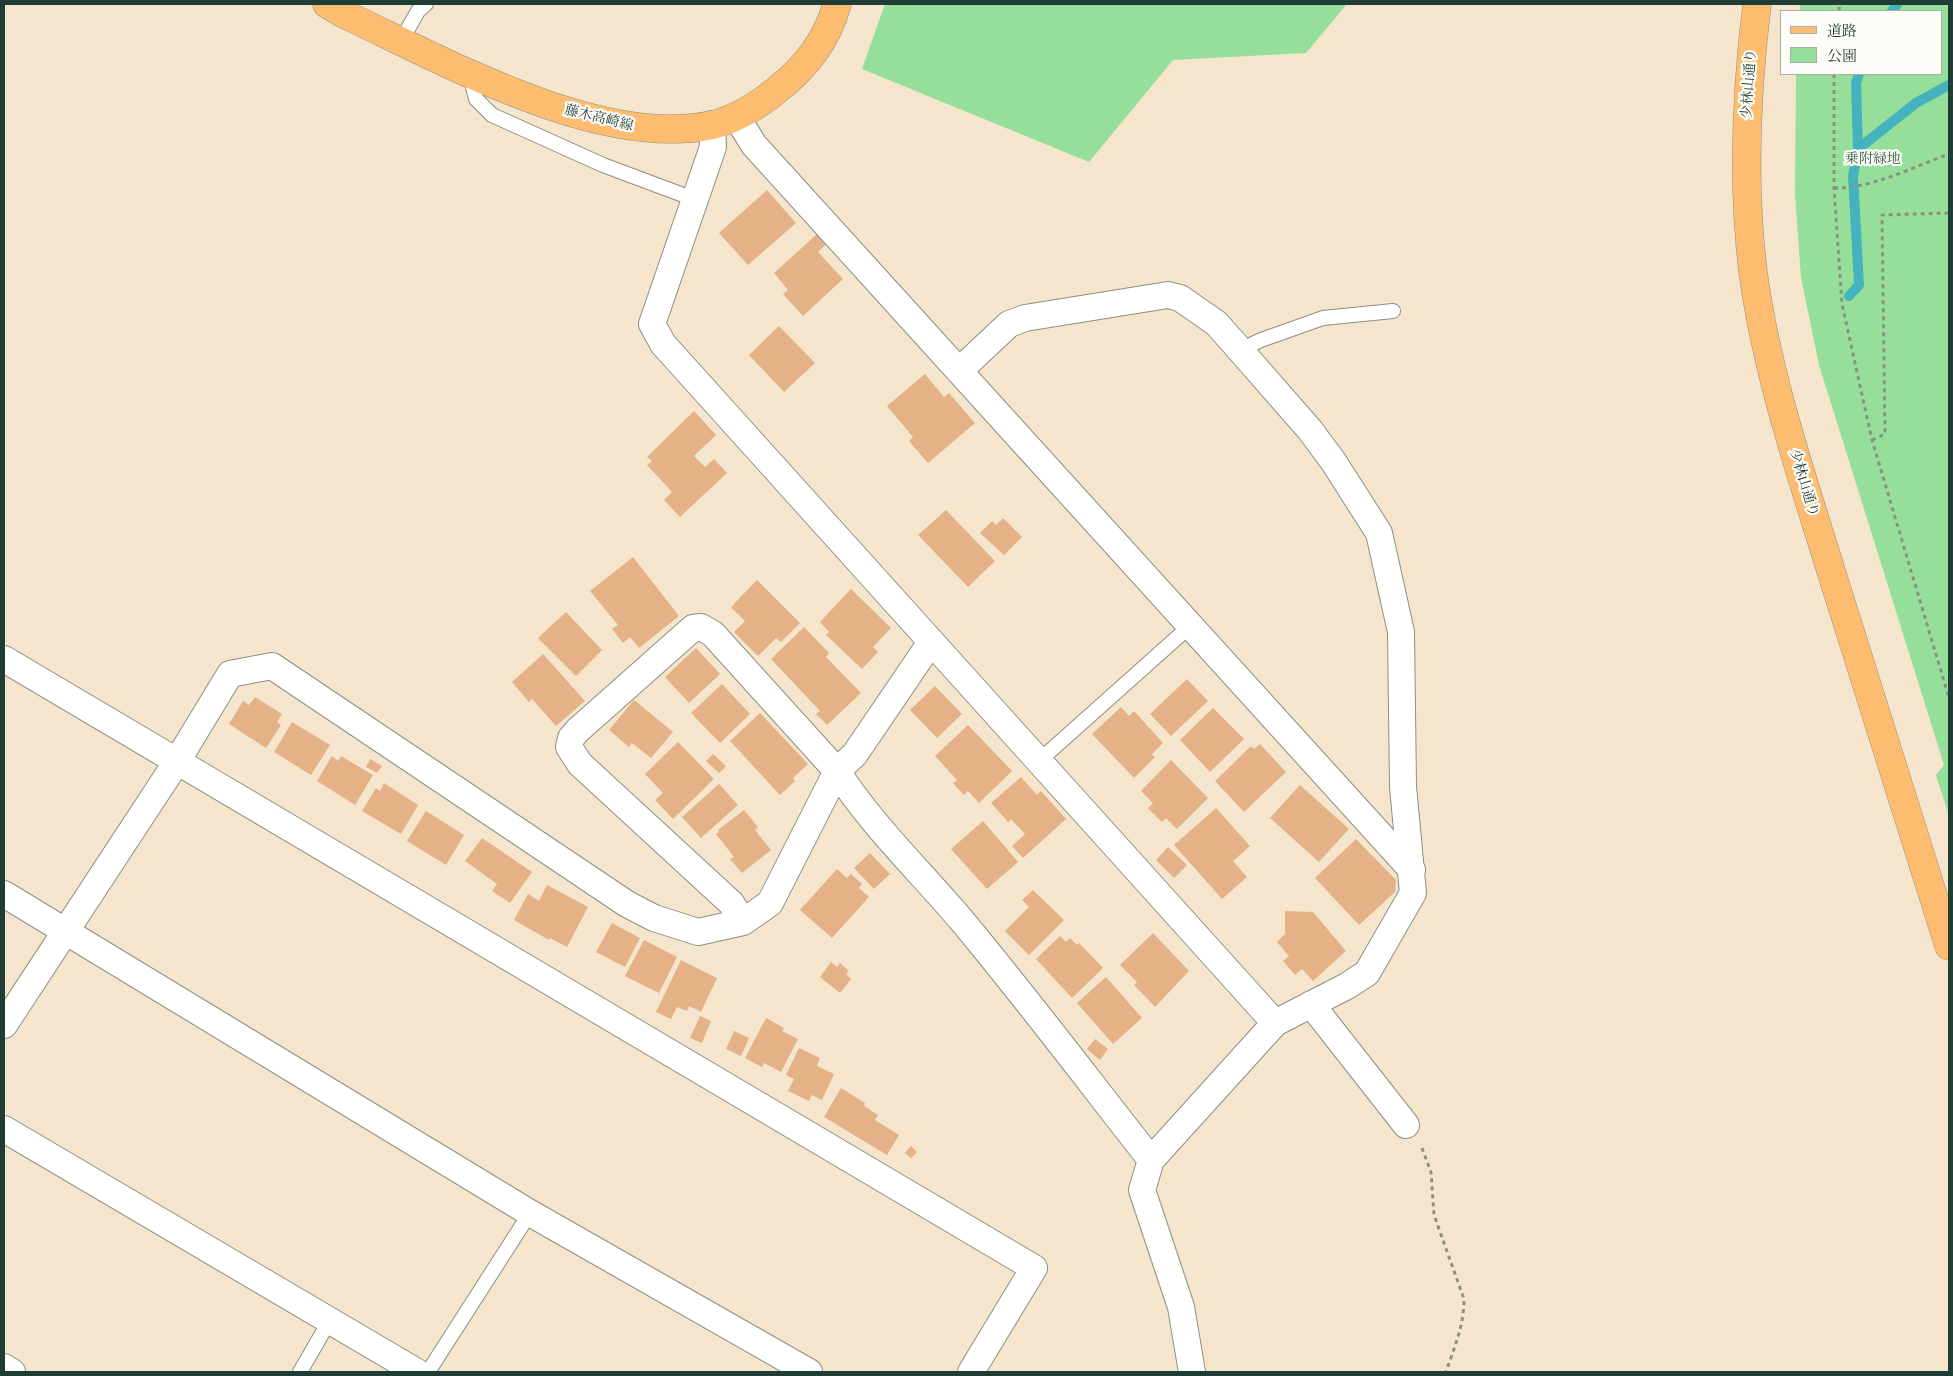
<!DOCTYPE html>
<html>
<head>
<meta charset="utf-8">
<style>
  body { margin:0 }
  #map { position:relative; width:1953px; height:1376px; overflow:hidden; background:#f5e5cd; font-family:"Libre Caslon Text","Noto Serif JP",serif }
  canvas { display:block }
  .frame { position:absolute; inset:0; border:5px solid #1f3d34; pointer-events:none }
  .legend { position:absolute; left:1780px; top:10px; width:162px; height:65px; box-sizing:border-box; background:#fdfcf7; border:1px solid #a4b0a9; margin:0; padding:6px 9px; list-style:none; font-size:15px; color:#1f3d34 }
  .legend li { display:flex; align-items:center; gap:10px; height:25px }
  .legend b { width:25px; border:1px solid #a4b0a9 }
</style>
</head>
<body>
<div id="map">
<canvas width="1953" height="1376"></canvas>
<div class="frame"></div>
<ul class="legend">
<li><b style="height:6px;background:#fdbc70"></b>道路</li>
<li><b style="height:14px;background:#96df9a"></b>公園</li>
</ul>
</div>
<script>
const g = document.querySelector('canvas').getContext('2d');
g.lineJoin = 'round';
function fillPath(path, color) { g.fillStyle = color; g.fill(path, 'evenodd'); }
function stroke(path, color, width, dash) { g.strokeStyle = color; g.lineWidth = width; g.lineCap = dash ? 'butt' : 'round'; g.setLineDash(dash || []); g.stroke(path); }
function label(font, color, halo, rows, align = 'center') {
  g.font = font + ' "Libre Caslon Text","Noto Serif JP",serif'; g.lineWidth = 4.5; g.setLineDash([]); g.textBaseline = 'middle'; g.strokeStyle = halo; g.fillStyle = color; for (const [text, x, y, turn = 0] of rows) {
    g.save(); g.translate(x, y); g.rotate((+turn || 0) * Math.PI / 180); g.textAlign = isNaN(turn) ? turn : align; if (halo) g.strokeText(text, 0, 0); g.fillText(text, 0, 0); g.restore();
  }
}
fillPath(new Path2D(`
  M885 4H1347L1306 53 1173 60 1089 162 862 69Z
  M1800 4H1949V816L1936 775 1944 765 1819 365 1801 278 1795 194 1796 74H1942V11H1800Z`), '#96df9a');
stroke(new Path2D(`
  M1892 11 1897 4
  M1858 149 1916 103 1949 85
  M1849 296 1859 285 1853 176 1858 149 1856 83 1859 74`), '#44b3be', 10);
fillPath(new Path2D(`
  M767 190 796 223 748 265 719 233Z
  M817 234 826 244 818 252 843 279 803 316 783 294 788 290 774 273Z
  M779 326 815 363 784 392 749 355Z
  M925 374 944 397 949 393 975 423 928 463 909 441 913 437 887 406Z
  M694 411 716 435 694 456 705 467 714 459 727 473 680 517 664 500 672 492 647 465 652 461 647 457Z
  M946 510 995 561 968 587 918 535Z
  M1003 518 1022 537 1004 555 980 533 992 521 996 525Z
  M633 557 679 616 639 648 630 637 623 643 612 629 618 625 590 591Z
  M757 580 800 623 781 642 776 638 758 656 734 632 745 621 731 607Z
  M851 589 891 628 873 647 878 652 862 669 826 635 829 632 820 622Z
  M566 612 602 650 576 676 538 638Z
  M804 627 829 653 826 657 861 693 827 725 816 714 820 711 771 659Z
  M696 648 720 674 689 703 665 677Z
  M543 654 585 701 556 726 532 699 529 702 512 682Z
  M1187 679 1208 701 1171 736 1150 714Z
  M722 684 750 714 720 743 691 713Z
  M935 686 962 714 937 738 910 710Z
  M255 697 282 714 277 722 281 725 266 748 229 724 243 701 249 705Z
  M634 700 673 732 651 758 632 743 629 747 609 730Z
  M1121 707 1129 716 1134 711 1163 743 1152 754 1155 757 1134 778 1092 734Z
  M1213 708 1244 739 1210 772 1180 740Z
  M760 713 808 764 793 778 795 781 780 795 730 741Z
  M292 722 330 745 311 775 274 752Z
  M968 725 1012 771 979 803 968 791 964 795 953 783 957 780 935 756Z
  M678 742 714 779 673 819 655 800 663 793 645 774Z
  M1260 744 1286 772 1244 812 1215 781 1251 746 1254 749Z
  M713 754 726 766 719 773 706 761Z
  M332 756 338 761 341 756 373 775 355 805 317 781Z
  M370 759 382 766 377 773 366 767Z
  M1171 760 1208 798 1177 829 1166 818 1162 822 1148 808 1153 803 1141 791Z
  M1021 777 1037 795 1041 791 1066 819 1023 858 1012 846 1025 834 1011 819 1008 822 991 803Z
  M384 783 418 805 401 834 362 811 376 788 380 791Z
  M719 784 738 805 701 838 682 817Z
  M1300 785 1349 829 1319 862 1270 818Z
  M1216 808 1250 846 1233 861 1247 877 1222 899 1174 845Z
  M744 810 758 827 755 830 771 850 742 873 730 859 734 857 716 834 719 832 718 830Z
  M426 811 464 835 446 865 407 841Z
  M983 821 1018 862 987 889 951 849Z
  M482 838 532 872 510 903 492 891 497 884 465 861Z
  M1356 839 1396 880 1395 892 1359 925 1315 878Z
  M1168 847 1187 865 1174 878 1156 860Z
  M870 853 890 874 874 889 854 868Z
  M837 869 847 878 851 874 862 884 859 888 869 897 832 938 800 910Z
  M547 885 588 907 567 947 550 938 549 940 514 920 528 894 539 901Z
  M1033 890 1064 920 1029 955 1005 931 1029 907 1022 900Z
  M1285 911 1313 912 1346 951 1313 981 1302 969 1295 975 1283 961 1289 956 1277 942 1285 934Z
  M612 923 640 938 625 967 596 952Z
  M1153 933 1189 971 1155 1007 1134 985 1137 982 1120 965Z
  M1060 936 1066 942 1070 938 1077 945 1079 943 1103 968 1072 998 1036 959Z
  M644 940 677 957 659 993 625 976Z
  M681 960 717 978 701 1012 689 1006 687 1011 677 1007 671 1019 656 1012Z
  M831 962 837 967 840 963 849 971 846 974 851 979 840 993 820 977Z
  M1106 977 1142 1018 1113 1044 1077 1003Z
  M700 1016 711 1021 702 1043 690 1038Z
  M766 1018 784 1028 782 1031 798 1039 781 1072 764 1063 762 1067 745 1058Z
  M734 1031 749 1038 741 1056 726 1049Z
  M1095 1039 1108 1049 1100 1060 1087 1049Z
  M799 1048 820 1058 817 1066 834 1074 822 1100 812 1095 809 1101 788 1091 794 1079 786 1075Z
  M841 1088 865 1103 864 1106 878 1115 875 1120 899 1135 887 1155 824 1117Z
  M911 1146 917 1152 911 1158 905 1153Z`), '#e4b286');
const service = new Path2D(`
  M401 41 418 11 426 4
  M470 75 476 99 492 115 603 165 694 199
  M1240 350 1261 340 1323 318 1393 311
  M1040 760 1189 627
  M300 1372 330 1320
  M428 1372 530 1213`);
const minor = new Path2D(`
  M736 116 754 145 1412 870
  M712 124 713 147 652 324 663 344 1275 1023
  M959 371 1009 324 1025 318 1168 295 1180 298 1216 323 1233 342 1310 430 1333 461 1379 533 1401 632 1403 787 1413 893 1367 973 1347 986 1275 1023 1151 1160 1142 1190 1181 1307 1192 1372
  M4 659 1034 1268 971 1372
  M4 894 530 1213 809 1372
  M743 922 731 903 580 764 569 747 571 738 578 730 693 628 701 627 713 634 837 771C872 826 921 872 963 922 1028 1000 1089 1081 1151 1160
  M1311 1004 1406 1125
  M4 1025 176 763 230 674 272 666 627 904 654 918 698 932 743 922 770 903 837 771 855 754 931 642
  M4 1129 417 1372
  M4 1367 12 1372`);
const primary = new Path2D(`
  M327 4 344 14C444 61 600 149 712 125 736 119 759 105 778 89 807 66 827 40 837 4
  M1757 4C1746 93 1742 182 1753 272 1767 375 1801 474 1832 574 1871 698 1910 822 1949 946`);
stroke(service, '#8a9180', 16);
stroke(minor, '#8a9180', 28);
stroke(primary, '#8a9180', 29);
stroke(new Path2D(`
  M1839 11 1840 4
  M1834 74V188L1842 304 1872 440 1949 698
  M1834 188C1874 188 1913 167 1949 154
  M1872 440 1885 434 1882 215 1949 213
  M1422 1148 1431 1172 1434 1215 1464 1299C1464 1326 1454 1348 1446 1372`), '#8a9180', 3, [4, 4]);
stroke(service, '#fff', 14);
stroke(minor, '#fff', 26);
stroke(primary, '#fdbc70', 28);
label('14px', '#1f3d34', '#fdfcf7', [
  ["少林山通り",1749,84,-86],
  ["藤木高崎線",599,118,14],
  ["少林山通り",1804,483,73]
]);
label('14px', '#375d48', '#fdfcf7', [
  ["乗附緑地",1873,159]
]);
</script>
</body>
</html>
